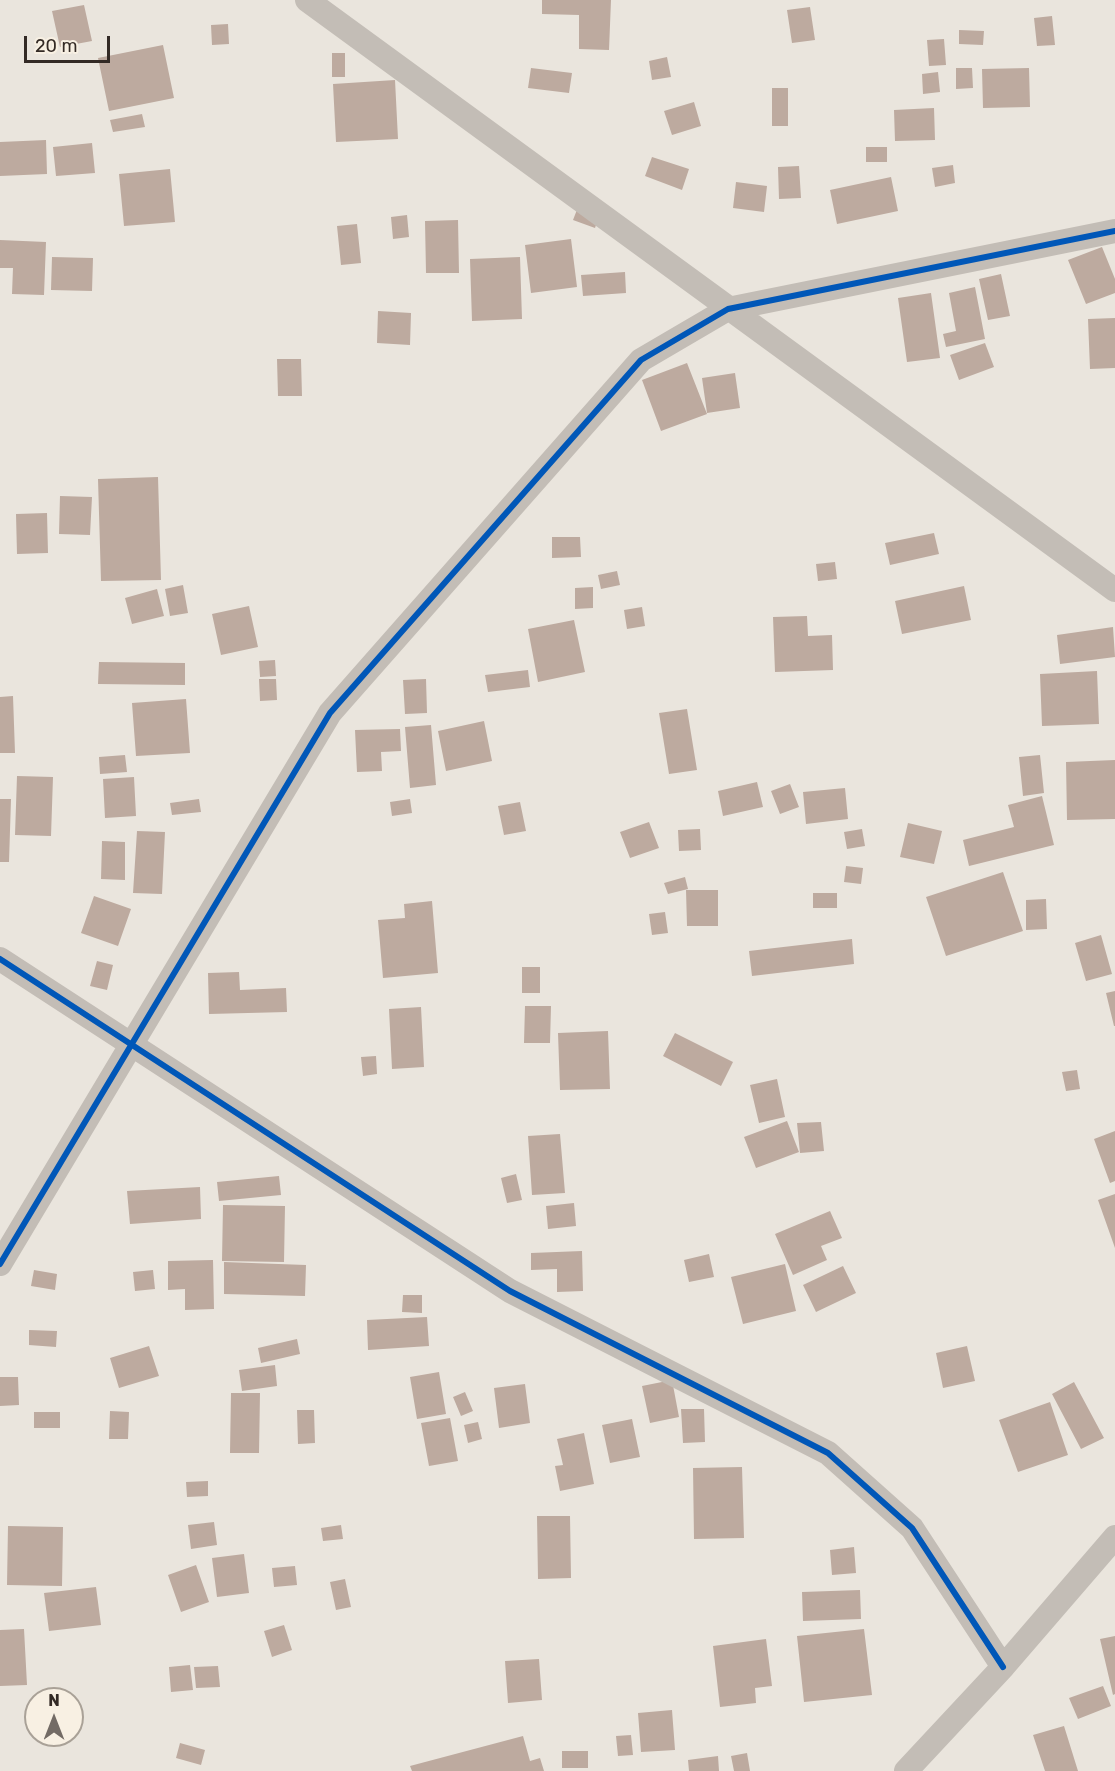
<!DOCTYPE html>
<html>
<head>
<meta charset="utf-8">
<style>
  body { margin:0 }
  #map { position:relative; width:1115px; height:1771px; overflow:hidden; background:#eae5dd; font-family:Rubik,sans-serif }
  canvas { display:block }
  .north { position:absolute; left:24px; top:1687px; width:60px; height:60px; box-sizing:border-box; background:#f8f0e3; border:2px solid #a9a197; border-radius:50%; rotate:0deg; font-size:16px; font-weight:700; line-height:24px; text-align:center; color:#332a25 }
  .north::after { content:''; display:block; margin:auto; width:21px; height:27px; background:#736b65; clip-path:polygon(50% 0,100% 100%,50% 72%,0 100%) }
  .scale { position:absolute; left:24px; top:36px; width:86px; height:27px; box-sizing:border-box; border:3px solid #332a25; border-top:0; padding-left:8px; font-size:18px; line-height:21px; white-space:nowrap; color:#332a25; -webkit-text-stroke:4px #f8f0e3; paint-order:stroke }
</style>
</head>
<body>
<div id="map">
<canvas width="1115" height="1771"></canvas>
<div class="north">N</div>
<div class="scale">20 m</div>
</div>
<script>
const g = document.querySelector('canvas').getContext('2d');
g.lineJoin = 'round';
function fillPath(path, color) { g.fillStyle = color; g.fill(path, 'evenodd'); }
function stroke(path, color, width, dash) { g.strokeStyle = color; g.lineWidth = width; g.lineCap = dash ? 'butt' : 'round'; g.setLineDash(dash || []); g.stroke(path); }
fillPath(new Path2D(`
  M542 0H611L609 50 579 49V15L542 14Z
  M84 5 92 41 60 47 52 11Z
  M810 7 815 40 792 43 787 10Z
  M1052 16 1055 45 1037 46 1034 18Z
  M228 24 229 44 212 45 211 25Z
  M959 30 984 31 983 45 959 44Z
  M944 39 946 65 929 66 927 40Z
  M163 45 174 98 109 111 98 58Z
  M332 53H345V77H332Z
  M667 57 671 77 652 80 649 61Z
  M531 68 572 73 569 93 528 88Z
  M956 68H972L973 88 956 89Z
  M1029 68 1030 107 983 108 982 69Z
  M938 72 940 92 923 94 922 74Z
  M395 80 398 139 336 142 333 84Z
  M772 88H788V126H772Z
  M694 102 701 126 672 135 664 111Z
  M934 108 935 140 895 141 894 110Z
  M142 114 145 127 113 132 110 120Z
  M46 140 47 174 0 176V142Z
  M92 143 95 173 56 176 53 147Z
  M866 147H887V162H866Z
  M652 157 689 169 682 190 645 176Z
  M953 165 955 183 935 187 932 168Z
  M799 166 801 198 779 199 778 167Z
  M170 169 175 222 124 226 119 174Z
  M891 177 898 211 837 224 830 190Z
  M736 182 767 186 764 212 733 208Z
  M580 202 601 210 595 228 573 220Z
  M407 215 409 237 393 239 391 217Z
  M458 220 459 273H426L425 221Z
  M357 224 361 263 341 265 337 226Z
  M571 239 577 287 531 293 525 245Z
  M0 240 46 242 44 295 12 294 13 268H0Z
  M1102 247 1115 279V293L1086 304 1068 260Z
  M52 257 93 258 92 291 51 290Z
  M520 257 522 319 472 321 470 259Z
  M625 272 626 293 583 296 581 275Z
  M1001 274 1010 316 988 320 979 279Z
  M975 287 985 339 946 347 943 334 956 331 949 293Z
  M931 293 940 358 907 362 898 298Z
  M378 311 411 313 410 345 377 343Z
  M1115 318V368L1090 369 1088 319Z
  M985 343 994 367 959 380 950 355Z
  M277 359H301L302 396H278Z
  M687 363 707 414 661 431 642 380Z
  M735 373 740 408 707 413 702 378Z
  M158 477 161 580 101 581 98 479Z
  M60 496 92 497 90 535 59 534Z
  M47 513 48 553 17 554 16 514Z
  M934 533 939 554 890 565 885 543Z
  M552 537H580L581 557 552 558Z
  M835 562 837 579 818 581 816 564Z
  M617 571 620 585 601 589 598 575Z
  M183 585 188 613 170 616 165 589Z
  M964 586 971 620 902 634 895 601Z
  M593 587V608L575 609V588Z
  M157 589 164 616 132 624 125 598Z
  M249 606 258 647 221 655 212 614Z
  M642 607 645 626 627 629 624 610Z
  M807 616 808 636 832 635 833 670 775 672 773 617Z
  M574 620 585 672 538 682 528 629Z
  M1113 627 1115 657 1060 664 1057 635Z
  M275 660 276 676 260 677 259 661Z
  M99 662 185 663V685L98 684Z
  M528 670 530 687 488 692 485 675Z
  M1097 671 1099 724 1042 726 1040 674Z
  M259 679H276L277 700 260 701Z
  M426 679 427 713 405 714 403 680Z
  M13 696 15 753H0V697Z
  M186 699 190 753 136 756 132 703Z
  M687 709 697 770 669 774 659 713Z
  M484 721 492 761 446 771 438 731Z
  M431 725 436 785 410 788 405 727Z
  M400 729 401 751 381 752 382 771 357 772 355 730Z
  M125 755 127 772 100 774 99 757Z
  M1040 755 1044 793 1023 796 1019 757Z
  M1115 760V819L1067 820 1066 762Z
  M17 776 53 777 51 836 15 835Z
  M134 777 136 816 105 818 103 779Z
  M757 782 763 807 723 816 718 791Z
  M790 784 799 807 780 814 771 791Z
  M845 788 848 819 806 824 803 792Z
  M1042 796 1054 845 969 866 963 840 1014 827 1008 805Z
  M0 799H11L9 862H0Z
  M199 799 201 812 172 815 170 803Z
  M410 799 412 813 392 816 390 802Z
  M520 802 526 831 504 835 498 806Z
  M649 822 659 848 630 858 620 832Z
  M908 823 942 831 934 864 900 857Z
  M700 829 701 850 679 851 678 830Z
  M862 829 865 846 847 849 844 832Z
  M137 831 165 832 162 894 133 893Z
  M102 841 125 842V880L101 879Z
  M846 866 863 868 861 884 844 882Z
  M1003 872 1023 931 946 956 926 897Z
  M685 877 688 889 668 894 664 883Z
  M686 890H718V926H687Z
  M813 893H837V908H813Z
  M94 896 131 909 118 946 81 933Z
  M1046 899 1047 929 1026 930V900Z
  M432 901 438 973 383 978 378 920 405 918 404 904Z
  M665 912 668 933 652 935 649 914Z
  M1101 935 1112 974 1086 981 1075 943Z
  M852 939 854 964 752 976 749 951Z
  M97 961 113 965 107 990 90 986Z
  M522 967H540V993H522Z
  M239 972 240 990 286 988 287 1012 209 1014 208 973Z
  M1115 991V1026H1114L1106 993Z
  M525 1006H551L550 1043H524Z
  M421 1007 424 1067 392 1069 389 1009Z
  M608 1031 610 1089 560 1090 558 1033Z
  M675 1033 733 1062 721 1086 663 1056Z
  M376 1056 377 1074 363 1076 361 1057Z
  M1077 1070 1080 1089 1066 1091 1062 1072Z
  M777 1079 785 1117 759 1123 750 1085Z
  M787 1121 799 1152 756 1168 744 1137Z
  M821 1122 824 1151 800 1153 797 1123Z
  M1115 1131V1181L1110 1183 1094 1139Z
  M560 1134 565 1193 532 1195 528 1136Z
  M516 1174 522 1200 507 1203 501 1178Z
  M279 1176 281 1195 219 1201 217 1182Z
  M200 1187 201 1219 130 1224 127 1191Z
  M1115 1194V1248L1098 1200Z
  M574 1203 576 1226 548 1229 546 1206Z
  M223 1205 285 1206 284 1262 222 1261Z
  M830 1211 842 1238 821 1246 827 1260 793 1275 775 1234Z
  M582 1251 583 1291 557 1292V1269L531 1270V1253Z
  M709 1254 714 1277 689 1282 684 1260Z
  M213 1260 214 1309 185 1310V1289L168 1290V1261Z
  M224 1262 306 1265 305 1296 224 1294Z
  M785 1264 796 1311 743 1324 731 1277Z
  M843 1266 856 1293 816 1312 803 1285Z
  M34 1270 57 1274 55 1290 31 1286Z
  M153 1270 155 1289 135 1291 133 1272Z
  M403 1295H422V1313L402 1312Z
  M427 1317 429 1346 368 1350 367 1320Z
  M29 1330 57 1331 56 1347 29 1345Z
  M297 1339 300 1354 261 1363 258 1348Z
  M149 1346 159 1376 119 1388 110 1358Z
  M967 1346 975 1381 943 1388 936 1353Z
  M275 1365 277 1386 242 1391 239 1370Z
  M439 1372 446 1414 417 1419 410 1377Z
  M0 1377H18L19 1405 0 1406Z
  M672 1380 679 1417 650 1423 642 1386Z
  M1074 1382 1104 1438 1081 1449 1052 1394Z
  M525 1384 530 1423 499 1428 494 1388Z
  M465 1392 473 1411 461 1416 453 1397Z
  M231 1393H260L259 1453H230Z
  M1050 1402 1068 1455 1018 1472 999 1420Z
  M681 1409H704L705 1442 683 1443Z
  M297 1410H314L315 1443 298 1444Z
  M110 1411 129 1412 128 1439H109Z
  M34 1412H60V1428H34Z
  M450 1418 458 1461 429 1466 421 1423Z
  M632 1419 640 1457 610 1463 602 1425Z
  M478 1422 482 1439 468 1443 464 1425Z
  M584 1433 594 1484 560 1491 555 1466 563 1465 557 1439Z
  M742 1467 744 1538 694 1539 693 1468Z
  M208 1481V1496L187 1497 186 1482Z
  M537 1516H570L571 1578 538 1579Z
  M214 1522 217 1545 191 1549 188 1525Z
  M341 1525 343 1539 323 1541 321 1528Z
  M8 1526 63 1527 62 1586 7 1585Z
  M854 1547 856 1573 832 1575 830 1550Z
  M244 1554 249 1593 217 1597 212 1558Z
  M196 1565 209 1602 181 1612 168 1575Z
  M295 1566 297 1585 274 1587 272 1568Z
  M345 1579 351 1607 336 1610 330 1582Z
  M96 1587 101 1625 49 1631 44 1593Z
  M860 1590 861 1619 803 1621 802 1592Z
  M284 1625 292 1650 272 1657 264 1631Z
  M24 1629 27 1685 0 1686V1630Z
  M864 1629 872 1695 804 1702 797 1636Z
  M1115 1636V1694L1113 1695 1100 1639Z
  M766 1639 772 1686 755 1688 756 1703 720 1707 713 1646Z
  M539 1659 542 1700 508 1703 505 1661Z
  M190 1665 193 1690 171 1692 169 1667Z
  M218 1666 220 1687 196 1688 194 1667Z
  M1103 1686 1111 1706 1078 1719 1069 1698Z
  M672 1710 675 1750 641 1752 638 1713Z
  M1064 1726 1078 1771H1045L1033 1735Z
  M631 1735 633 1755 618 1756 616 1736Z
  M523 1736 530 1761 540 1758 544 1771H412L410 1766Z
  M180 1743 205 1750 201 1765 176 1758Z
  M562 1751H588V1768H562Z
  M747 1753 750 1771H734L731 1756Z
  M718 1756 719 1771H689L688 1760Z`), '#bdaa9f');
stroke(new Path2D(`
  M307 0 1115 590
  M0 959 510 1291 828 1453 912 1528 1003 1667
  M0 1264 330 713 641 360 728 309 1115 231
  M906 1771 1003 1667 1115 1537`), '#c3bdb6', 24);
stroke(new Path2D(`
  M0 959 510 1291 828 1453 912 1528 1003 1667
  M0 1264 330 713 641 360 728 309 1115 231`), '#0057b8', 6);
</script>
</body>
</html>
